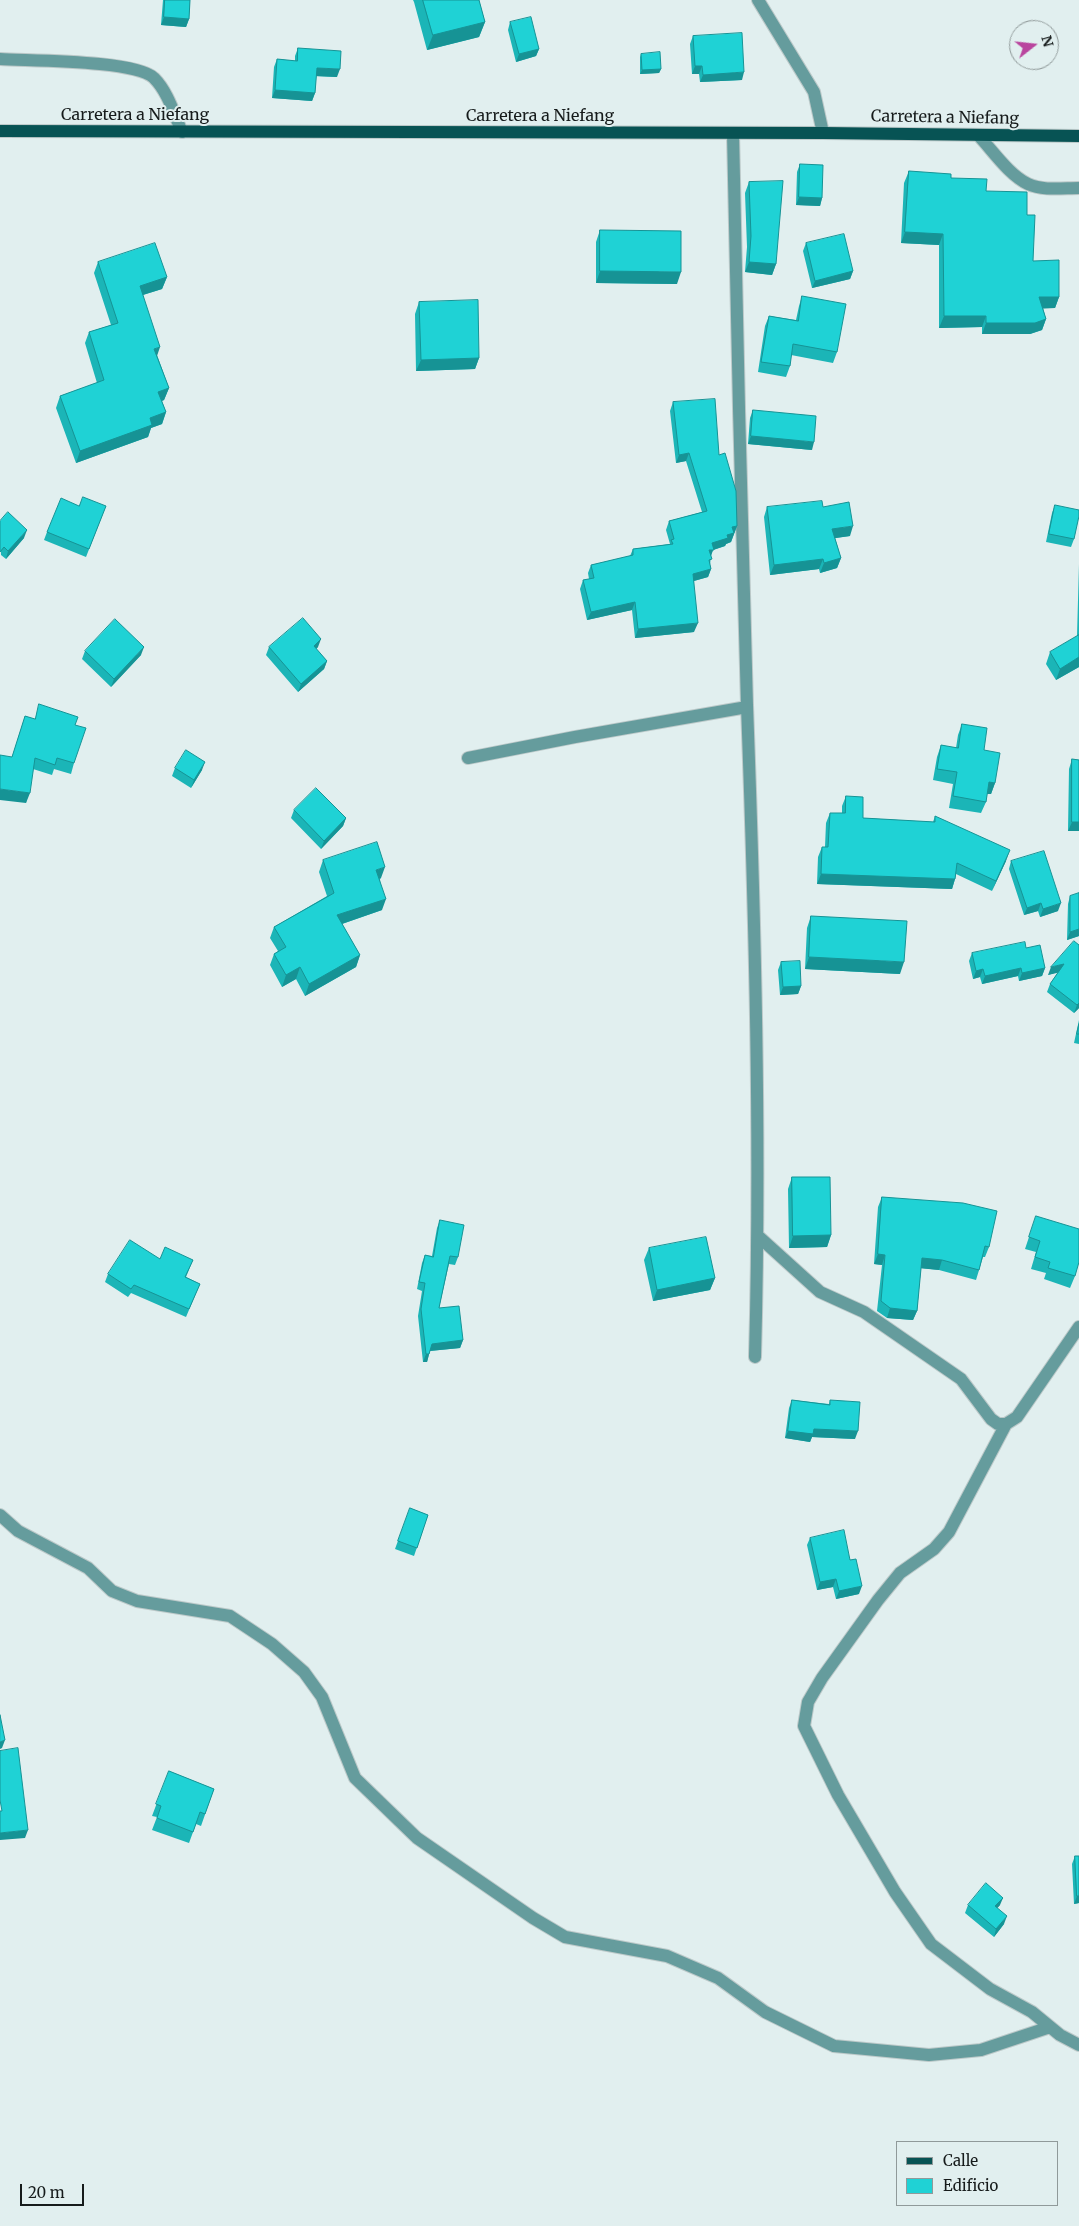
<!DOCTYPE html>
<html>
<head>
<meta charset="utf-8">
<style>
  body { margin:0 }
  #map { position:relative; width:1079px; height:2226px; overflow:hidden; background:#e1efef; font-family:Merriweather,serif }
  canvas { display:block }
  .legend { position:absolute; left:896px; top:2141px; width:162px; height:65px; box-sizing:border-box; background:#e1efef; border:1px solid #909a9a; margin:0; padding:6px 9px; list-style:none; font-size:15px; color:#161b1b }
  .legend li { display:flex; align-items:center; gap:10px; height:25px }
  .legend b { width:25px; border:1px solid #909a9a }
  .north { position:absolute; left:1009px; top:20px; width:50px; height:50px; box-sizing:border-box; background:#e1efef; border:1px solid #909a9a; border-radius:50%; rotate:74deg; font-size:14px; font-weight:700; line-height:20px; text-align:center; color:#161b1b }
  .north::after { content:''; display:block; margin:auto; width:18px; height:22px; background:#b9459e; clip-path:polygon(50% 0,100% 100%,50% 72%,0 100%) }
  .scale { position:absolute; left:20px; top:2184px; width:64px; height:22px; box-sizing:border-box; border:2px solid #161b1b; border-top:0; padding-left:6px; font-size:15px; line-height:18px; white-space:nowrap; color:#161b1b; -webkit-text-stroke:4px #e1efef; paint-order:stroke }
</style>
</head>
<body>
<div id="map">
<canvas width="1079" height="2226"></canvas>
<ul class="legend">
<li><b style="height:6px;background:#075354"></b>Calle</li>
<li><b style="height:14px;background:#1fd2d5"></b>Edificio</li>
</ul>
<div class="north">N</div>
<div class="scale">20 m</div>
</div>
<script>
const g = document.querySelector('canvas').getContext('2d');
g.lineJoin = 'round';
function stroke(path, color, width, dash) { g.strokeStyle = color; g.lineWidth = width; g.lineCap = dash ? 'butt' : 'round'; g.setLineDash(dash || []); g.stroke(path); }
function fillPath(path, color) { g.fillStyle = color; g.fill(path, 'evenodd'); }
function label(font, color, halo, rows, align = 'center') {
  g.font = font + ' Merriweather,serif'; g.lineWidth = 4; g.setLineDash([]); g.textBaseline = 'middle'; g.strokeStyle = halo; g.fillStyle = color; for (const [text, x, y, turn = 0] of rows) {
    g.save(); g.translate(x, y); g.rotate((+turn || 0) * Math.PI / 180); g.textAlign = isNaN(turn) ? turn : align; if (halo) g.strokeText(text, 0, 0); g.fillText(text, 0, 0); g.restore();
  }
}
const minor = new Path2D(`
  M758 0 814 92 823 133
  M0 59C30 61 135 60 154 78 168 92 174 114 182 132
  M733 133C737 324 741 514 747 705 755 922 761 1140 755 1357
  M978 135C993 151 1009 175 1028 184 1043 191 1063 188 1079 188
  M468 758 575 737 747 707
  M758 1236 820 1292 864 1312 961 1379 991 1419 998 1424H1006L1017 1417 1079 1327
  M1006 1424 949 1532 934 1549 900 1573 878 1600 822 1678 808 1702 804 1726 838 1795 895 1892 931 1944 990 1989 1032 2012 1060 2035 1079 2045
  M0 1515 18 1531 88 1568 112 1591 137 1601 230 1616 272 1644 304 1672 322 1697 355 1778 417 1838 533 1918 565 1937 667 1956 718 1978 765 2012 834 2046 929 2055 981 2050 1050 2027`);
const major = new Path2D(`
  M0 131 823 133 1079 136`);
stroke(minor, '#bcc9c9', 14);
stroke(major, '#bcc9c9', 14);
stroke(minor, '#659c9d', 12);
stroke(major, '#075354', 12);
fillPath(new Path2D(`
  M163 0H190L189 19 186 27 161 25Z
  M413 0H479L485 22 479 37 427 50 414 2Z
  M510 22 539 49 536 56 516 62 508 30Z
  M693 36 742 80 700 82 699 74H692L690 44Z
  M298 48 337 77 316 76 315 93 312 101 272 98 274 67 277 59 295 61V56Z
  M641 54 661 69 659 73 640 74V57Z
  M800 164 822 198 820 206 796 205 797 172Z
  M909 171 951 178 986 191 1027 215 1033 261 1059 297 1055 308H1043L1046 319 1042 330 1030 334H982V327L939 328V245L901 243 904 183Z
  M749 182 776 264 772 275 745 272 747 247 745 193Z
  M600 230 677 284 596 283V242Z
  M806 243 853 271 850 279 812 288 803 251Z
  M98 262 167 277 162 289 143 295 157 355 169 388 164 400 162 401 166 412 162 424 151 428 148 437 76 463 56 408 60 396 97 383 85 343 89 332 111 325 94 273Z
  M802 296 837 352 833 363 791 355 790 366 786 377 758 372 765 326 769 316 796 320 799 306Z
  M419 302 479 358 475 369 416 371 415 314Z
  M673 402 719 455 737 526 731 542 726 544 725 546 713 550 711 556 710 565 711 569 708 577 694 581V632L635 638 632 610 587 620 580 589 583 580 589 579 588 573 591 565 630 556 633 549 670 544 666 530 669 521 702 512 686 461 676 463 670 411Z
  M753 410 812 450 748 444 750 418Z
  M1055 505 1074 539 1071 547 1046 542 1052 513Z
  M79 506H106L86 557 44 540 47 532Z
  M767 507H823L850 536 835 538 841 558 837 568 820 573 819 569 770 575 764 517Z
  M0 521 24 538 6 559 1 555Z
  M1079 564V667L1056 680 1046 664 1050 652 1077 636Z
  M269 647H318L316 649 327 661 324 669 298 692 266 655Z
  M85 651 141 655 111 687 82 659Z
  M25 716 34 719 75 725 74 763 71 774 54 769 52 775 33 769 26 803 12 757Z
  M962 724 984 750 995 783 991 794H987L986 802 981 813 949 808 953 784 933 780 937 757 941 745 956 748 958 735Z
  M1072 759 1079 760V831H1068L1069 769Z
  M175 768 202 770 191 788 172 776Z
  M846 796 863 818 933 822 935 816 1006 861 992 891 956 874 955 879 952 889 817 884 818 857 822 847H825L826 823 830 813H842V806Z
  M294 810 346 818 343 826 321 849 291 818Z
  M323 860 381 878 380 879 382 910 342 924 360 955 356 967 305 996 296 979 282 987 270 965 274 954 278 951 270 938 274 927 327 896 319 872Z
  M1011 861 1058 911 1040 917 1038 911 1024 915 1009 869Z
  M1079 893V936L1067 940 1068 904 1070 896Z
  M811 916 900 974 805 969 807 928Z
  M1079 945V1008L1074 1013 1047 992 1050 984 1058 972 1048 975Z
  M1026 948 1045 968 1042 976 1019 981 1018 976 982 984 980 977 973 979 969 961 972 953Z
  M781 962 801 986 798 994 780 995 778 970Z
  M1079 1020V1044L1074 1043Z
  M792 1177 831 1235 827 1247 789 1248 788 1189Z
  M882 1197 989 1247 985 1257H983L976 1280 939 1270 921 1268 917 1311 913 1320 887 1318 877 1311 882 1265 874 1264 878 1207Z
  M1036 1216 1075 1276 1070 1288 1044 1279 1046 1273 1031 1269 1036 1252 1025 1249Z
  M440 1220 458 1257 455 1265 449 1264 439 1308 463 1340 460 1348 430 1351 427 1362H423L418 1316 422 1291 417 1289 422 1263 425 1255 432 1256 437 1228Z
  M649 1248 715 1278 710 1290 653 1301 644 1260Z
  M160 1259 193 1260 186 1277 200 1284 186 1317 131 1293 128 1297 105 1282 108 1274Z
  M792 1400 829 1404 830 1400 855 1439 812 1437 810 1442 785 1438 789 1408Z
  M410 1508 428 1515 414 1556 395 1549Z
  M810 1538 850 1560 859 1594 836 1599 833 1587 817 1590 807 1545Z
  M169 1771 214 1789 201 1826 196 1824 189 1843 152 1830 157 1817 152 1816Z
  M1075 1856H1079V1903L1074 1904 1072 1864Z
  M968 1905H1000L997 1908 1004 1924 994 1937 965 1913Z`), '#1bb5b7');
fillPath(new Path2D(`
  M164 17 189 19 186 27 161 25Z
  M485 22 479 37 427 50 433 35Z
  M539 49 536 56 516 62 519 54Z
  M695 66H702L699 74H692Z
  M317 68 340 69 337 77 314 76Z
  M661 69 659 73 640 74 642 70Z
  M744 72 742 80 700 82 703 75Z
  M275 90 315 93 312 101 272 98Z
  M799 197 822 198 820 206 796 205Z
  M905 232 943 234 939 245 901 243Z
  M749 262 776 264 772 275 745 272Z
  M600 271 681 272 677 284 596 283Z
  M853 271 850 279 812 288 815 281Z
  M167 277 162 289 136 297 140 286Z
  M1039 297H1059L1055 308 1035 309Z
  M944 316H986L982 327 939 328Z
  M1046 319 1042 330 1030 334H982L986 323Z
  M160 347 156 359 154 349Z
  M479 358 475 369 416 371 421 360Z
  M169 388 164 400 154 404 158 392Z
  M166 412 162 424 151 428 148 437 76 463 80 451 150 418Z
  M751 436 814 442 812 450 748 444Z
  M689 453 686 461 676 463 679 455Z
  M737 526 731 542 726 544 725 546 713 550 710 558 706 559 712 543 732 527Z
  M853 526 850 536 829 539 832 529Z
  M27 530 24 538 6 559 8 551Z
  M841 558 837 568 820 573 824 563Z
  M823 559 819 569 770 575 774 565Z
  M711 569 708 577 690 582 693 574Z
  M635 602 632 610 587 620 591 612Z
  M698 623 694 632 635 638 638 629Z
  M321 639 318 647 311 654 314 646Z
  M144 647 141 655 111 687 114 679Z
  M1079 657V667L1056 680 1060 669Z
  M327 661 324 669 298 692 301 684Z
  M205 762 202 770 191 788 194 780Z
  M989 782 995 783 991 794H984Z
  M0 789 30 793 26 803 0 800Z
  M346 818 343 826 321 849 324 841Z
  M1072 822H1079V831H1068Z
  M1010 850 1006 861 992 891 996 881Z
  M385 867 381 878 372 881 376 870Z
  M821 874 955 879 952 889 817 884Z
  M386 899 382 910 333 927 337 915Z
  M1041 903 1038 911 1024 915 1027 908Z
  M1061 903 1058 911 1040 917 1043 909Z
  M1079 929V936L1067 940 1070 932Z
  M360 955 356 967 305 996 309 984Z
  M809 957 904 962 900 974 805 969Z
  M1064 964 1061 972 1048 975 1051 967Z
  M300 967 296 979 282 987 286 975Z
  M1021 968 1018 976 982 984 985 976Z
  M1045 968 1042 976 1019 981 1022 973Z
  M983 969 980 977 973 979 976 971Z
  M801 986 798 994 780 995 783 987Z
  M1079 1003V1008L1074 1013 1077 1005Z
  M831 1235 827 1247 789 1248 793 1236Z
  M878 1254 885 1255 882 1265 874 1264Z
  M922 1258 942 1260 939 1270 918 1268Z
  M715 1278 710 1290 653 1301 657 1290Z
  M890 1308 917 1311 913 1320 887 1318Z
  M463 1340 460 1348 429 1351 432 1344Z
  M426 1354H429L427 1362H423Z
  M814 1429 858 1431 855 1439 812 1437 810 1442 785 1438 788 1431Z
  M836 1579 833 1587 817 1590 820 1582Z
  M862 1586 859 1594 836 1599 839 1591Z
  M5 1740 2 1748 0 1749V1742Z
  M28 1830 25 1838 0 1840V1833Z
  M1077 1896H1079V1903L1074 1904Z
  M1003 1898 1000 1905 992 1914 995 1906Z
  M1007 1916 1004 1924 994 1937 996 1929Z`), '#169395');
const building = new Path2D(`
  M165 0H190L189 19 164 17Z
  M423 0H479L485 22 433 35Z
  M531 17 539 49 519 54 510 22Z
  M742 33 744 72 703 75 702 66H695L693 36Z
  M298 48 341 51 340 69 317 68 315 93 275 90 277 59 297 61Z
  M660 52 661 69 642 70 641 54Z
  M800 164 823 165 822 198 799 197Z
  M909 171 951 174V178L987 179 986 191 1027 192V215H1035L1033 261 1059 260V297H1039L1046 319 1035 323H986V316H944L943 234 905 232Z
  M783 181 776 264 749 262 751 236 749 182Z
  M600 230 681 231V272L600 271Z
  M844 234 853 271 815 281 806 243Z
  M155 243 167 277 140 286 160 347 154 349 169 388 158 392 166 412 150 418 152 425 80 451 60 396 104 380 89 332 118 323 98 262Z
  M802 296 846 304 837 352 793 344 790 366 761 362 769 316 798 321Z
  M478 300 479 358 421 360 419 302Z
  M715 399 719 455 725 453 736 491 737 526 732 527 734 533 727 535 728 538 712 543 714 550H709L712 559 709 560 711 569 693 574 698 623 638 629 635 602 591 612 583 580 594 578 591 565 633 555V549L673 544 671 540 674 539 669 521 707 511 689 453 679 455 673 402Z
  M753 410 816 416 814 442 751 436Z
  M83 497 106 506 89 549 47 532 61 498 79 506Z
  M822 501 823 507 849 502 853 526 832 529 841 558 824 563 823 559 774 565 767 507Z
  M1055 505 1079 510V516L1074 539 1049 534Z
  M8 512 27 530 8 551 4 547 0 552V521Z
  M303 618 321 639 314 646 327 661 301 684 269 647Z
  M115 619 144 647 114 679 85 651Z
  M1079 635V657L1060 669 1050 652Z
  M39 704 78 717 75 725 86 728 74 763 57 758 55 765 35 758 30 793 0 789V755L12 757 25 716 35 719Z
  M962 724 987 728 984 750 1000 753 995 783 989 782 986 802 953 796 957 772 937 769 941 745 958 748Z
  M186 750 205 762 194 780 175 768Z
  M1072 759 1079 760V822H1072Z
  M316 788 346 818 324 841 294 810Z
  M846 796 863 797V818L935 822V816L1010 850 996 881 957 863 955 879 821 874 822 847H828L830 813H845Z
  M377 842 385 867 376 870 386 899 337 915 360 955 309 984 300 967 286 975 274 954 286 947 274 927 334 893 323 860Z
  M1044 851 1061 903 1043 909 1041 903 1027 908 1011 861Z
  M1079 893V929L1070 932V896Z
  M811 916 907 921 904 962 809 957Z
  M1074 941 1079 945V1003L1077 1005 1050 984 1064 964 1051 967Z
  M1025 942 1026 948 1040 945 1045 968 1022 973 1021 968 985 976 983 969 976 971 972 953Z
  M800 961 801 986 783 987 781 962Z
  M1079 1024V1034H1077Z
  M792 1177H830L831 1235 793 1236Z
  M882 1197 963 1203 997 1211 989 1247 985 1246 979 1270 942 1260 922 1258 917 1311 890 1308 881 1301 885 1255 878 1254Z
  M1036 1216 1079 1229V1262L1075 1276 1048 1268 1050 1262 1035 1257 1040 1241 1029 1237Z
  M440 1220 464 1225 458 1257 450 1256 439 1308 459 1306 463 1340 432 1344 429 1354H426L421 1309 425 1283 419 1282 425 1255 433 1257Z
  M706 1237 715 1278 657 1290 649 1248Z
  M130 1240 160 1259 165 1247 193 1260 185 1277 200 1284 189 1309 134 1285 131 1289 108 1274Z
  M792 1400 830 1405V1400L860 1402 858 1431 814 1429 813 1434 788 1431Z
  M410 1508 428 1515 417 1548 398 1541Z
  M844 1530 850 1560 856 1559 862 1586 839 1591 836 1579 820 1582 810 1538Z
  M0 1715 5 1740 0 1742Z
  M18 1748 28 1830 0 1833V1811H2L0 1800V1751Z
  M169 1771 214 1789 205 1814 200 1812 193 1832 157 1818 161 1806 156 1804Z
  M1075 1856H1079V1896H1077Z
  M986 1883 1003 1898 995 1906 1007 1916 996 1929 968 1905Z`);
fillPath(building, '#1fd2d5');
stroke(building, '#169395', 1);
label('16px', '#161b1b', '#e1efef', [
  ["Carretera a Niefang",135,115],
  ["Carretera a Niefang",540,116],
  ["Carretera a Niefang",945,118,1]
]);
</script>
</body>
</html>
